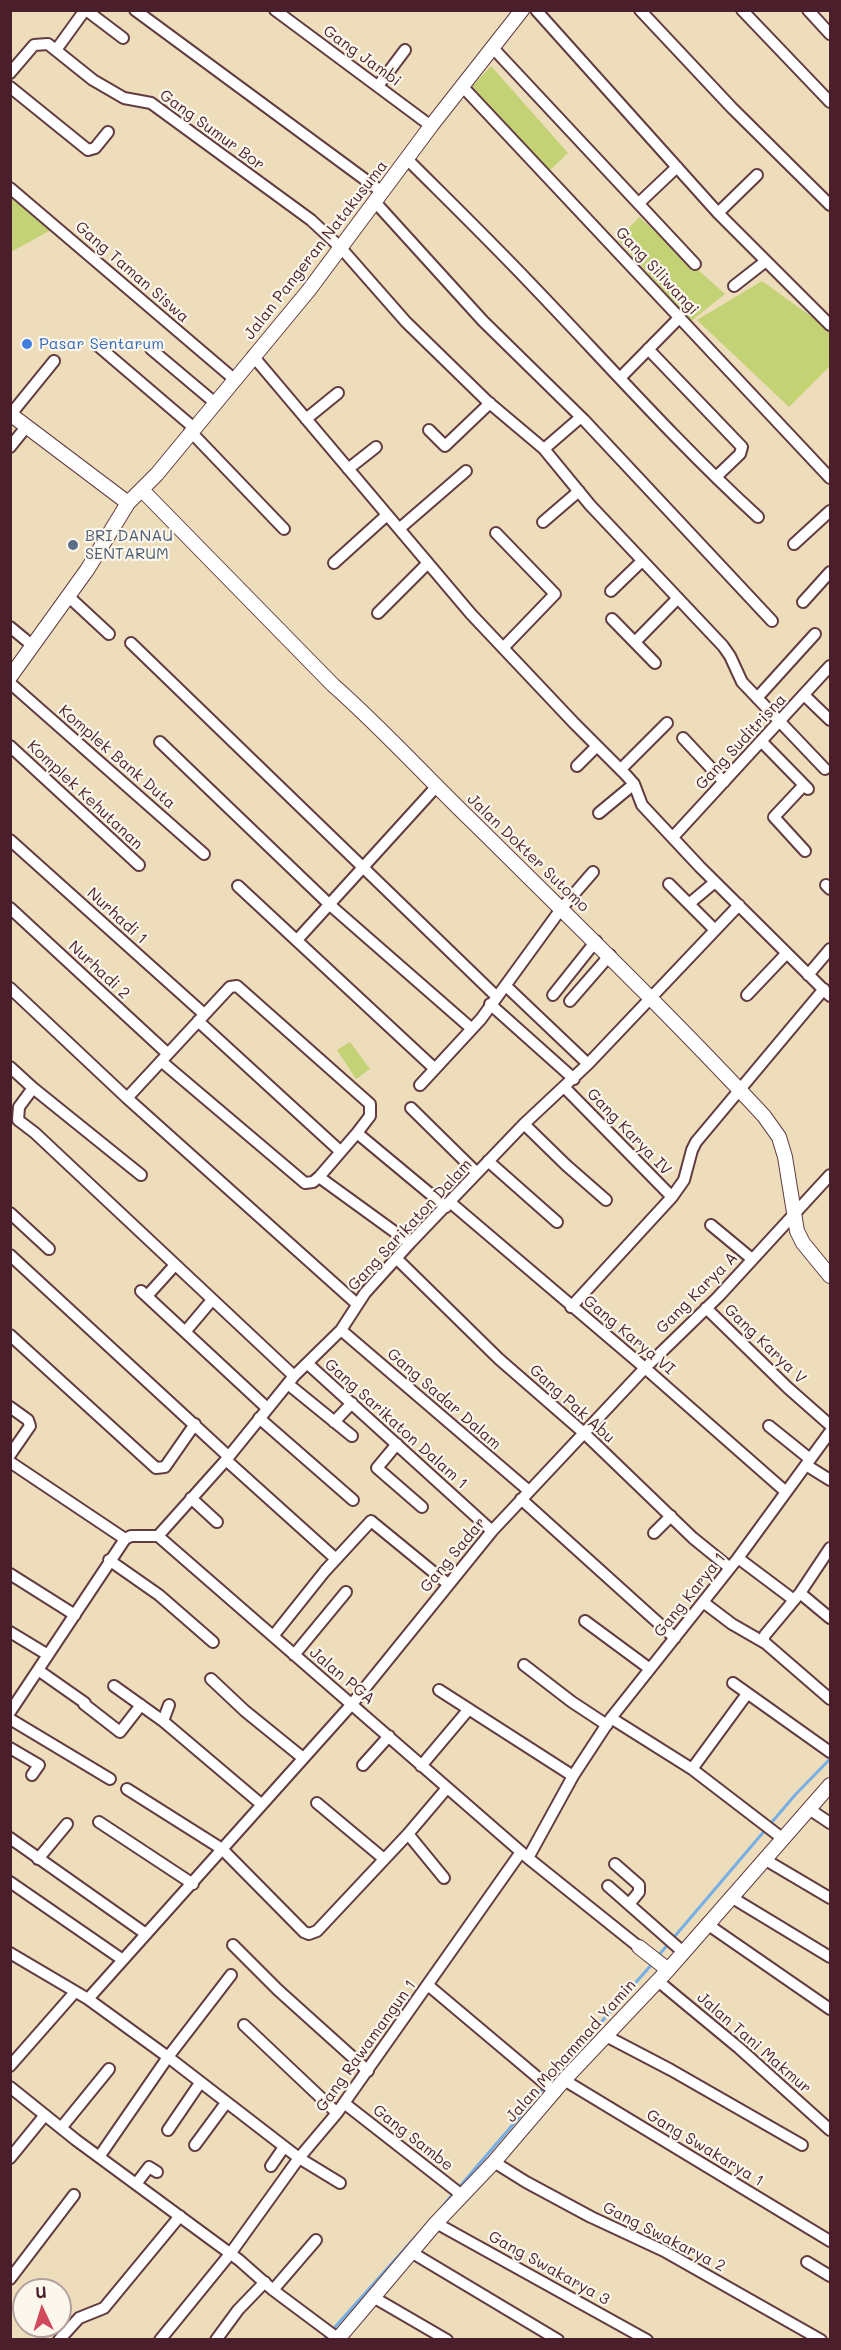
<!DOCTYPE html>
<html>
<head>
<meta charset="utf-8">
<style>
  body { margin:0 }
  #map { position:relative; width:841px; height:2350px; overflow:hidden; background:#edb; font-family:Mali,sans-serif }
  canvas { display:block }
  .frame { position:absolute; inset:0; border:12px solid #4a1f2b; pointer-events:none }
  .north { position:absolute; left:12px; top:2278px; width:60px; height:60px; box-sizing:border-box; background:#fbf7ec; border:2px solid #b4a19f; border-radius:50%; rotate:356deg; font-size:16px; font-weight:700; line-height:24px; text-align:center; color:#4a1f2b }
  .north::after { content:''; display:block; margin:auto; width:21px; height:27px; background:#d1495b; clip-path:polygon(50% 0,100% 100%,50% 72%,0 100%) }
</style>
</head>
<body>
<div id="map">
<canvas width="841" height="2350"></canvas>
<div class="frame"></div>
<div class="north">U</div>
</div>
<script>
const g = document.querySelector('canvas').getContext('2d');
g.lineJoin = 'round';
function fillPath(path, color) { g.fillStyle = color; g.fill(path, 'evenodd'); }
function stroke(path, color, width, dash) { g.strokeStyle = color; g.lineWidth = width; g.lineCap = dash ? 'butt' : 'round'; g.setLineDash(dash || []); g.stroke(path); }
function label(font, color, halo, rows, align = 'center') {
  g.font = font + ' Mali,sans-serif'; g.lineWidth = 4.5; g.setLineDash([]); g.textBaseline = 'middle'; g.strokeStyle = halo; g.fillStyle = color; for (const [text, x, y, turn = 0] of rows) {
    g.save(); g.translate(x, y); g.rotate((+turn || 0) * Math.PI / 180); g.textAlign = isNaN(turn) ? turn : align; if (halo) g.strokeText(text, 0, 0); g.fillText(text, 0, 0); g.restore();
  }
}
fillPath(new Path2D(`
  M491 66 568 153 549 171 467 92Z
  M11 196 51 230 11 252H10Z
  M639 217 725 294 691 321 618 240Z
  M762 281 830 330V366L789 407 697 320Z
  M350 1042 370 1069 356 1079 337 1050Z`), '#c2d275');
stroke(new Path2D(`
  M658 1956 795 1795 830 1759
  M534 2099 652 1964
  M461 2185 528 2107
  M439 2211 451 2196
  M335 2327 418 2234
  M324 2340 325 2338`), '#76afe6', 3);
const minor = new Path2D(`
  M86 10 123 38
  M135 10 382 192
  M275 10 431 126
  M536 10 718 213 830 325
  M640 10 732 108 830 205
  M742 10 830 102
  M808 10 830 34
  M492 47 695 264
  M56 50 85 10
  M10 73 34 45 48 44 93 80 124 98 151 103 311 220 341 248 406 322 487 401 544 449 590 505 723 646 730 656 742 682 825 769
  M378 86 405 50
  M462 86 830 478
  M10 87 88 150 95 148 108 132
  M407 159C448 200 489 240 529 282 605 361 678 444 758 517
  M10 188 234 379
  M375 202 483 321 584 420 772 621
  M639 203 677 167
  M718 213 757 175
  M734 286 766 261
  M97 345 193 427
  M151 349 214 402
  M648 349 742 447 740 454 717 476
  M253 356 471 614 574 723 626 775 634 784 642 805 700 867 830 996
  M620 378 680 317
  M11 414 54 361
  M306 419 338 393
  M429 430 445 446 490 403
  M190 431 284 529
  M10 447 27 426
  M544 449 581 417
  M348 469 376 447
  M543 522 579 491
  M399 529 466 471
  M496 533 555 594 503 648
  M794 544 830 511
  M334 563 387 515
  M611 591 642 561
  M68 596 109 634
  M803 602 830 572
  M378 613 428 563
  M612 619 655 663
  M10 627 33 646
  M635 642 678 598
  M131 643 496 996
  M10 683 204 854
  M804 695 830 720
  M757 698 815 634
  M683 738 724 782
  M160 742 330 905 472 1029
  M762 742 808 789
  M10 746 139 865
  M577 766 597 746
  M621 769 667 723
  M804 785 774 817 805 851
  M599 813 634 784
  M673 837 830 666
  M10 840 204 1014
  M669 884 715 930
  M826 885 830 889
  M238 886 435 1069
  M690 903 715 882
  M10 908 168 1054
  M297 940 436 787
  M808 975 830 949
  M506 986 588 1064
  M10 988 127 1098
  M553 995 596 941
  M747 995 786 954
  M570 1001 610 955
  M490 1004 574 1079
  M198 1021 340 1151
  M161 1061 305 1183 313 1182 319 1177 357 1133
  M10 1067 33 1088 19 1107 18 1120 35 1133 294 1376
  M420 1085 481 1019 561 909 593 872
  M33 1088 141 1175
  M565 1088 672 1197
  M411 1108 477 1173
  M524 1124 566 1165 606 1200
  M488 1161 557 1222
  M319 1177 410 1243
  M451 1203 645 1368 786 1492
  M10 1213 49 1249
  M711 1225 752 1259
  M10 1255 228 1456
  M397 1259 499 1359 584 1433 693 1538 730 1568
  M141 1291 267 1408
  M147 1296 175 1265
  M357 1304 127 1098 230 987 237 986 370 1104V1116L357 1133 446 1207
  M571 1307 672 1197 684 1180 692 1150 696 1142 824 989
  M706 1308 788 1388 830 1425
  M341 1330 529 1491
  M185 1332 212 1300
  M10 1335 156 1468 165 1467 195 1424
  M308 1364 492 1531
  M288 1384 352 1436
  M10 1407 28 1420 30 1426 10 1455
  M259 1418 353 1500
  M334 1422 352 1403
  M769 1426 810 1459
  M397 1444 377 1468 422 1507
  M226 1460 336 1559
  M10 1462 125 1539 131 1536H158L528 1858 639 1947
  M806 1465 830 1480
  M191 1498 217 1522
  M521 1499 675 1638
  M654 1533 671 1516
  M158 1536 226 1460 294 1376 341 1330 365 1293 410 1243 524 1124 588 1064 739 905
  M830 1548 800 1593 765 1635 763 1641 830 1699
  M738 1558 794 1600
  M109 1560 159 1595 213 1642
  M10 1574 75 1615
  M800 1593 830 1618
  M703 1602 732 1624 765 1643
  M585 1621 650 1669
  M10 1632 48 1655
  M274 1635 325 1571 371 1521 448 1584
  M294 1655 346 1592
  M524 1665 572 1702 607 1725
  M38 1670 85 1703 84 1704 120 1732 141 1705
  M211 1679 245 1711 303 1758
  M733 1683 830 1752
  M114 1686 163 1721
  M439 1690 573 1776
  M169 1705 163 1721 261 1804
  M10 1712 125 1539
  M611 1718 692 1769 782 1838
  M10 1719 110 1779
  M10 1748 39 1765 32 1775
  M363 1765 389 1736
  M421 1766 469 1709
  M692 1769 747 1694
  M127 1789 222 1849 304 1932 309 1934 317 1931 408 1834 447 1788
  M317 1803 384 1859
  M809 1809 830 1823
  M99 1822 193 1884
  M408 1834 444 1878
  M10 1838 146 1934
  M528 1858 573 1776 611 1718 738 1558 830 1432
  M38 1859 67 1824
  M764 1859 830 1898
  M615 1864 639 1885V1892L630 1903
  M10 1882 123 1960
  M608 1886 683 1952
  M731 1897 830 1957
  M707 1924 830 2009
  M233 1945 278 1990 368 2071
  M10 1953 88 1999 352 1704 492 1531 645 1368 718 1297 830 1175
  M658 1981 739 2048 830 2130
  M429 1986 555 2092
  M88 1999 168 2057 299 2158 340 2183
  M244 2025 337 2113
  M606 2036 671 2070 802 2145
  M10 2066 75 1992
  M564 2080 830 2241
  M10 2087 76 2140 239 2260 273 2290 340 2340
  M344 2103 463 2196
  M61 2128 109 2069
  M168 2130 200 2083
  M195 2145 226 2103
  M99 2157 168 2057 231 1975
  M10 2158 45 2115
  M494 2162 526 2182 591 2217 664 2251 821 2340
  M271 2166 284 2147
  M136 2184 149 2167 157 2172
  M436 2223 647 2340
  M411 2252 558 2340
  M807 2262 830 2276
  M10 2279 74 2195
  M273 2290 316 2240
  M373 2297 447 2340
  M59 2340 79 2318 104 2308 180 2216
  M160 2340 230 2254 299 2158 337 2113 521 1852
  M216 2340 238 2310 265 2282`);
const tertiary = new Path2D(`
  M10 414 128 503
  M142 490 333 685C383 729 428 779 476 825 573 921 671 1016 764 1116L779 1137 785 1157 797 1231 803 1243 830 1276
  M10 677 87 570 128 503 157 474 309 290 431 126 522 10
  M639 1947 667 1969
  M337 2340 436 2223 494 2162 564 2080 668 1970 830 1785`);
stroke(minor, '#633c41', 14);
stroke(tertiary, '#633c41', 16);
stroke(minor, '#fff', 10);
stroke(tertiary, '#fff', 14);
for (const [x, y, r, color] of [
  [27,344,6,"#3f7fe0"],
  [73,545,6,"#5c6f8a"]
]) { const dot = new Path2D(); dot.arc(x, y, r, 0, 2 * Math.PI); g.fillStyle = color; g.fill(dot); stroke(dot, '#fbf7ec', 2); }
label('16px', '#4a1f2b', '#fbf7ec', [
  ["Gang Jambi",362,56,36],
  ["Gang Sumur Bor",212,130,36],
  ["Jalan Pangeran Natakusuma",316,250,-52],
  ["Gang Siliwangi",657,271,47],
  ["Gang Taman Siswa",132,272,41],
  ["Gang Suditrisna",741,742,-47],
  ["Komplek Bank Duta",117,757,41],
  ["Komplek Kehutanan",85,795,43],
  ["Jalan Dokter Sutomo",528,853,44],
  ["Nurhadi 1",117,916,42],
  ["Nurhadi 2",99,970,43],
  ["Gang Karya IV",629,1132,46],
  ["Gang Sarikaton Dalam",410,1225,-47],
  ["Gang Karya A",697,1293,-45],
  ["Gang Karya VI",629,1335,40],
  ["Gang Karya V",765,1344,44],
  ["Gang Sadar Dalam",444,1399,41],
  ["Gang Pak Abu",572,1404,42],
  ["Gang Sarikaton Dalam 1",396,1424,42],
  ["Gang Sadar",453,1555,-50],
  ["Gang Karya 1",690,1595,-51],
  ["Jalan PGA",342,1676,40],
  ["Jalan Tani Makmur",754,2043,41],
  ["Gang Rawamangun 1",366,2046,-54],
  ["Jalan Mohammad Yamin",571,2051,-48],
  ["Gang Sambe",413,2138,38],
  ["Gang Swakarya 1",705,2148,31],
  ["Gang Swakarya 2",664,2237,27],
  ["Gang Swakarya 3",549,2268,29]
]);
label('16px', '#366cbe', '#fbf7ec', [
  ["Pasar Sentarum",39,344]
], 'left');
label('16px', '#4e5e75', '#fbf7ec', [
  ["BRI DANAU",85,536],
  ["SENTARUM",85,554]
], 'left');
</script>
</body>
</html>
